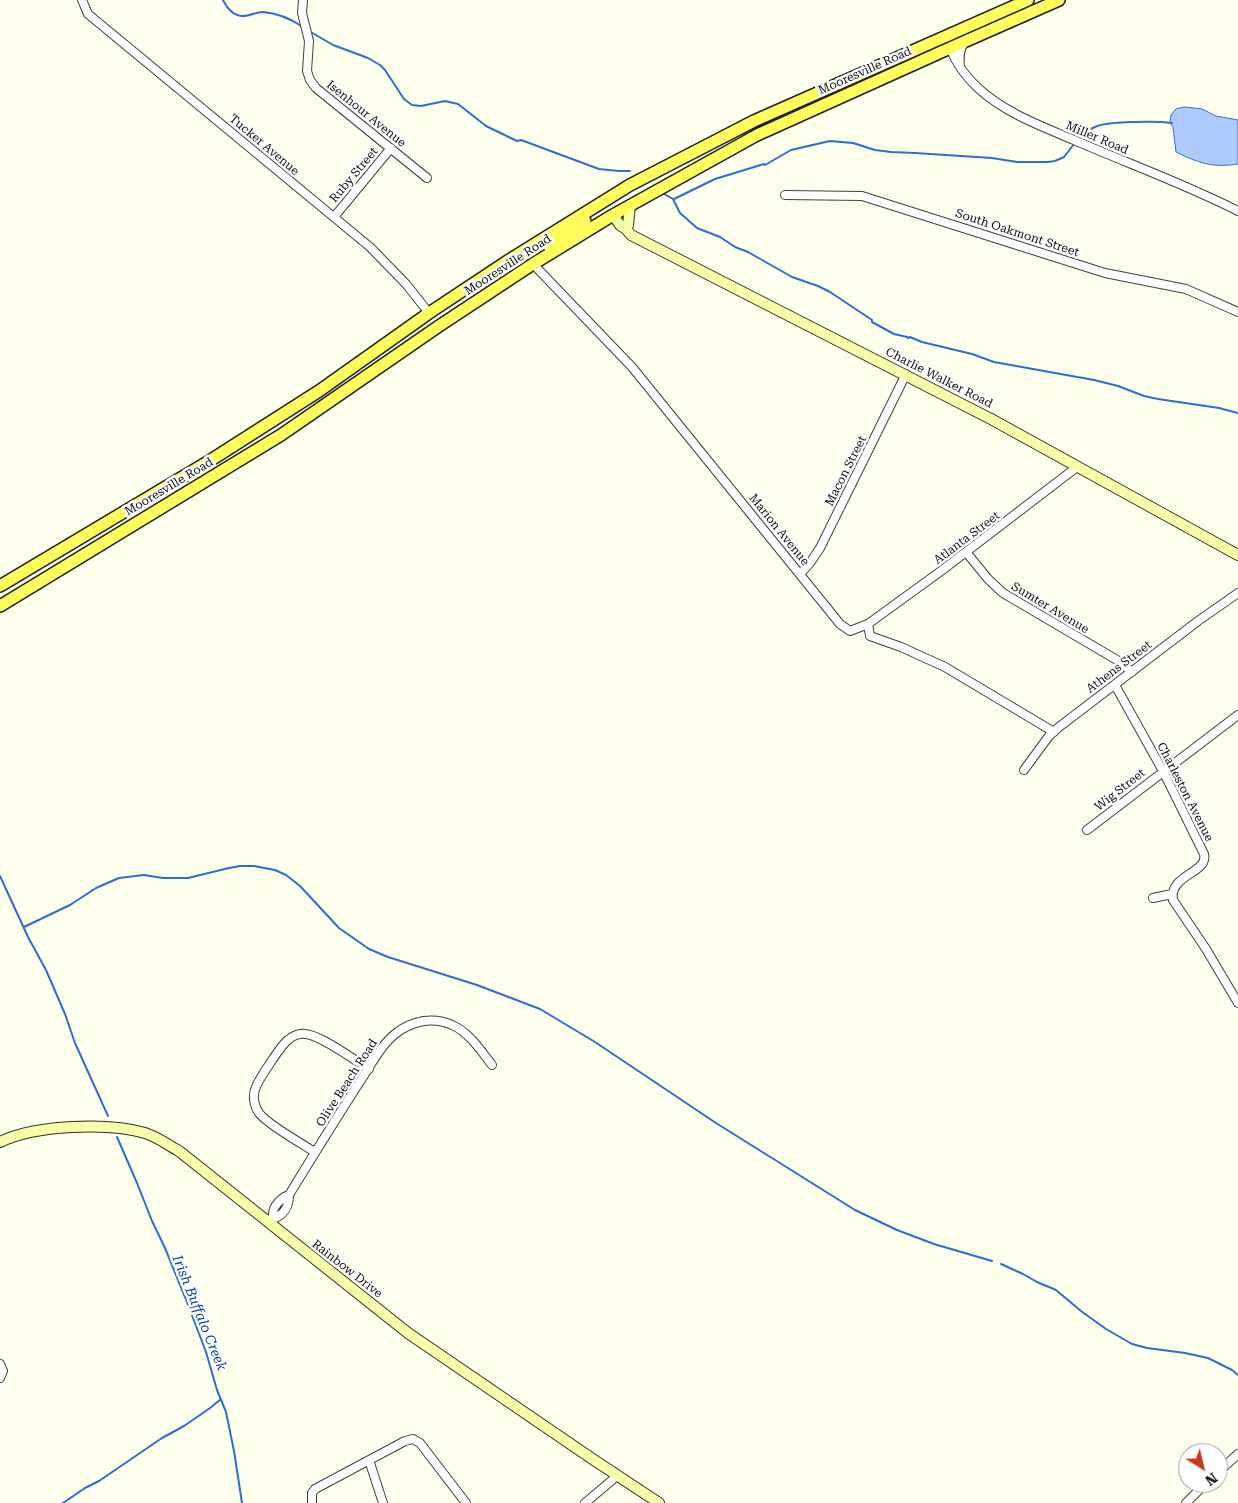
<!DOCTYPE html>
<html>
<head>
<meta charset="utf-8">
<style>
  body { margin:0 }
  #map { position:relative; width:1238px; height:1503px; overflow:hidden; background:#feffed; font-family:"Roboto Serif",serif }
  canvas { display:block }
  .north { position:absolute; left:1178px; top:1443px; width:50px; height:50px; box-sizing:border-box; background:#fff; border:1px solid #9e9e9e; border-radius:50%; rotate:144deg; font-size:14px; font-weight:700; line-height:20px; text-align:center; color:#0d0d0d }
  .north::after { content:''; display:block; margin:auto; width:18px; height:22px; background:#c83919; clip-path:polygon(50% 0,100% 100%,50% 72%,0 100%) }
</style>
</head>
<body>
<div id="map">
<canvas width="1238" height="1503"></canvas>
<div class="north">N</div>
</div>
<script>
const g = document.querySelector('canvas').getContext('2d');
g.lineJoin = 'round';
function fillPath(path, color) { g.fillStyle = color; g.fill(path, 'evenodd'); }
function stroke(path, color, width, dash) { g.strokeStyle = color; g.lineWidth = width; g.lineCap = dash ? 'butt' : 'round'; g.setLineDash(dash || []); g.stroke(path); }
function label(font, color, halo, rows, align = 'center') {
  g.font = font + ' "Roboto Serif",serif'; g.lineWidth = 5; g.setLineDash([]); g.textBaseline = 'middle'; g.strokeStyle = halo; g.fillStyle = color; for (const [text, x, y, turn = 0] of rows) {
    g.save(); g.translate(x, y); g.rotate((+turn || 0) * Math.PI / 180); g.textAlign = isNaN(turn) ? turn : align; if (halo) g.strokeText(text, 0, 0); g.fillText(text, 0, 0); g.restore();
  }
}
const water = new Path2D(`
  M1185 107 1202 109 1216 116 1238 120V164C1213 168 1198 163 1176 152L1173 127 1170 123 1171 115 1176 109Z`);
fillPath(water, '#adccfb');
stroke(water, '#2d6dd8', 1);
stroke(new Path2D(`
  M223 0C227 8 233 16 243 16 250 16 256 12 263 12 277 13 291 19 303 27
  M309 31 333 45 368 58 380 65 385 70 404 99 412 105 421 106 445 101 458 104 486 126 517 141 521 140 599 169 619 171H630
  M1079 139C1083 135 1089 129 1095 127 1106 121 1159 121 1172 123
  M664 194 673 199 680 213 697 228 720 237 735 247 748 252 792 277 818 286 830 292 872 320V322L894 334 907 337 908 338 910 337 922 342 972 354 994 362 1094 380 1118 386 1144 396 1158 399 1219 408 1238 413
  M674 199 715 179 764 164 765 165 791 150 830 141 853 143 875 150 891 152 915 153 992 158 1017 162H1048L1055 161 1064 157 1074 144
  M0 876 28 937 46 970 65 1014 75 1043 108 1116
  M24 927 70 905 96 888 119 878 144 875 163 878H188L229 868 240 866H254L275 870 286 875 300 886 339 928 369 949 388 957 477 985 540 1009 595 1042 716 1123 855 1210 897 1230 934 1244 992 1261
  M117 1137 137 1183 152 1221 165 1248 185 1297 206 1352 217 1390 226 1412 234 1451 242 1503
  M1001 1264 1023 1274 1037 1282 1056 1290 1081 1311 1106 1329 1132 1344 1147 1348 1185 1353 1208 1358 1232 1370 1238 1375
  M63 1503 85 1488 99 1481 162 1438 184 1426 210 1408 221 1399`), '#2d6dd8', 2);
const street = new Path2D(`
  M82 0 88 14 370 247 406 284 429 313
  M303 0 302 13 309 41 307 71 310 80 316 88 427 178
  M950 48C956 63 966 77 978 88 1005 113 1041 126 1074 140 1129 164 1185 184 1238 211
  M960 66C959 57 959 49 965 42
  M785 195 862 196 1105 273 1186 289 1238 312
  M334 217 391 148
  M533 264 632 367 840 624 850 631 868 624 870 636 901 647 945 667 1054 732
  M966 552 988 579 1003 593 1117 660 1132 672
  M800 574 810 563 820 548 906 374
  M868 624 941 571 1077 467
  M1115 685 1163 771 1204 854C1209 873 1168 875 1173 900L1206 949 1238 1003
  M1024 770 1049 736 1059 727 1198 621 1238 593
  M1087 830 1238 715
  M1153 898 1172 894
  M315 1152C302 1144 267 1124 259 1113 254 1106 252 1095 256 1087 259 1079 282 1044 288 1040 292 1036 299 1033 305 1034 319 1034 356 1061 369 1069
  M273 1219C284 1215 289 1206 289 1195 311 1159 334 1122 357 1086 369 1069 379 1047 395 1034 411 1021 433 1016 452 1025 469 1032 481 1051 492 1065
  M271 1223C275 1216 272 1222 273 1214 273 1206 281 1198 289 1195
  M0 1364 3 1371 0 1378
  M369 1460 383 1503
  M1218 1472 1238 1454
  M312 1503V1493L315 1489 405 1441 413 1439 420 1443 466 1503
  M585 1503 617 1476
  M1186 1503 1206 1483`);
const secondary = new Path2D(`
  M630 205 628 225 626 229 631 235 991 419 1238 555
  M613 215 620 225 626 229
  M0 1142C35 1125 108 1122 145 1133 158 1137 168 1145 179 1151L408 1333 591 1458 659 1503`);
const primary = new Path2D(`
  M549 246 585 221
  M0 586 211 460 319 391 429 313 506 262 630 185 754 121 1028 0
  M0 606 281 435 439 326 533 264 613 215 757 135 950 48 1059 0`);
stroke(street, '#404040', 10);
stroke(secondary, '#2f2f2f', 12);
stroke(primary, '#1e1e1e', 14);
stroke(street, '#fff', 8);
stroke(secondary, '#f5ffa8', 10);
stroke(primary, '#fffd5d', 11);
label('12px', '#0d0d0d', '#fff', [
  ["Mooresville Road",865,71,-24],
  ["Isenhour Avenue",366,114,39],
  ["Miller Road",1097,138,23],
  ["Tucker Avenue",264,145,40],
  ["Ruby Street",354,175,-50],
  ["South Oakmont Street",1017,233,18],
  ["Mooresville Road",508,265,-33],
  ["Charlie Walker Road",939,378,27],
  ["Macon Street",846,471,-63],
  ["Mooresville Road",169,487,-31],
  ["Marion Avenue",779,530,51],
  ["Atlanta Street",967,538,-37],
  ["Sumter Avenue",1050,608,31],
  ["Athens Street",1119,667,-37],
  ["Wig Street",1120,790,-38],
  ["Charleston Avenue",1185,792,63],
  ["Olive Beach Road",347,1083,-57],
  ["Rainbow Drive",347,1269,38]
]);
label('italic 14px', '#0c40a9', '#fff', [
  ["Irish Buffalo Creek",199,1313,68]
]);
</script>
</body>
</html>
